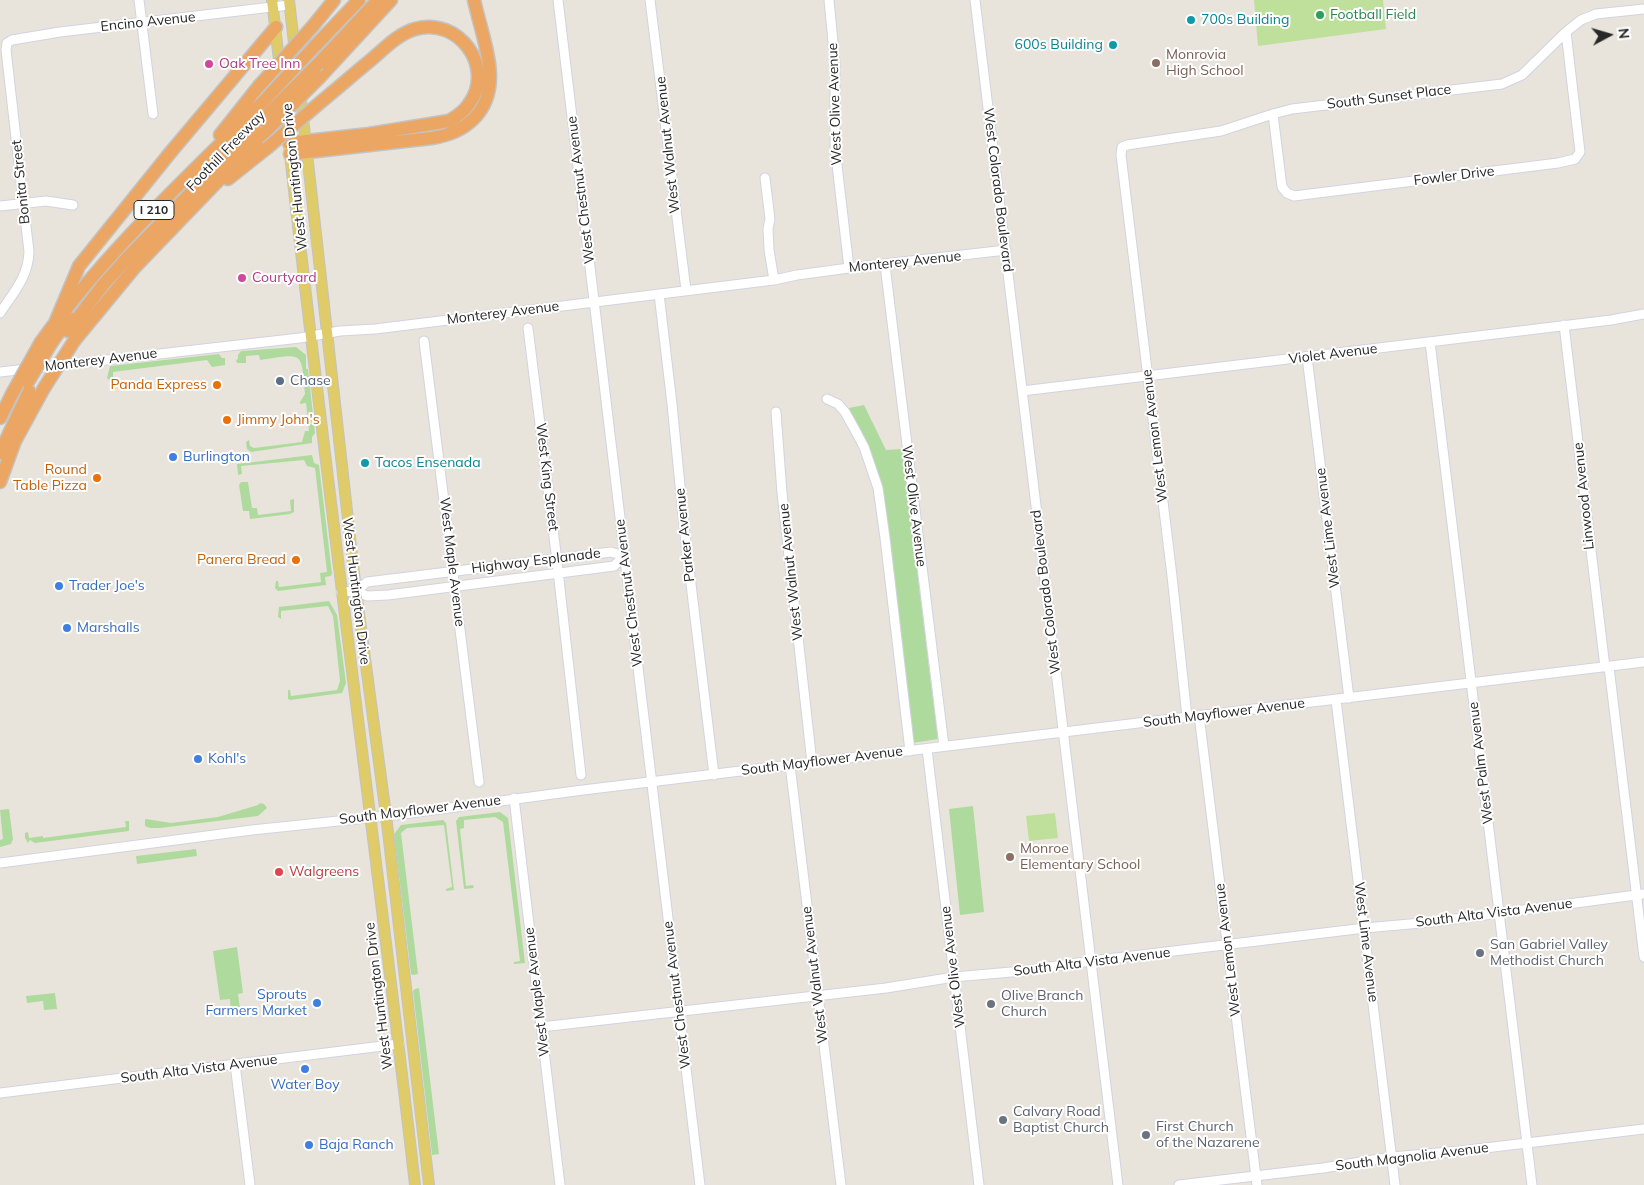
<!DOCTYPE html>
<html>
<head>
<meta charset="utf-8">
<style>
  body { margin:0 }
  #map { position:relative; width:1644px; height:1185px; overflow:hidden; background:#e9e4db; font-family:Mulish,sans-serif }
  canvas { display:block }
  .north { position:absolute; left:1584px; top:10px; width:50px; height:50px; -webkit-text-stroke:4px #fff; paint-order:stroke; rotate:84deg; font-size:14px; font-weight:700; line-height:20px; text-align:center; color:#282828 }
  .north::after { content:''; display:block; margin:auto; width:18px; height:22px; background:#282828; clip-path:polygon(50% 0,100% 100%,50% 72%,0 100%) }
</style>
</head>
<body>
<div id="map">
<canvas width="1644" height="1185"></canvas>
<div class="north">N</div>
</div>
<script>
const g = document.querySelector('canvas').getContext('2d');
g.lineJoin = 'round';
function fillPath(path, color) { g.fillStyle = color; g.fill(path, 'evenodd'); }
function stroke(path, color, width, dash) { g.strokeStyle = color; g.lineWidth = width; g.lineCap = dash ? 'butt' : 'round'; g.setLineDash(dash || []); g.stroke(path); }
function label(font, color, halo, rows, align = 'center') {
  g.font = font + ' Mulish,sans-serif'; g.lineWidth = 4; g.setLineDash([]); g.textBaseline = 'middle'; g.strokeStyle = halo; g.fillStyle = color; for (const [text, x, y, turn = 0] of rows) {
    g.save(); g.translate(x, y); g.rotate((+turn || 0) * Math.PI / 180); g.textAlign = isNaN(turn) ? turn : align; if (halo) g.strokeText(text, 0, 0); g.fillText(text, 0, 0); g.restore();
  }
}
fillPath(new Path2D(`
  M296 347 306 355V369H308L315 433 312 437V443L251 452 247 449 246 442 249 440 250 446 254 448 302 442 305 431H309L306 403 300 404V402L305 394C301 350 304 354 260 360L259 355 246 356V363H237L236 360 238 359V355L241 351Z
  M219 354 222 358H225V365L212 367 207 360 113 372V379L109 380 107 378 110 366Z
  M864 405 886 450 902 449 938 739 913 743 879 488 844 409Z
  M312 455 314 463 319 465 332 574 331 576 325 577 326 585 278 591 275 588 276 581H278L279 587 321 582 320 573 327 572 315 468 307 466 304 460 241 466 242 474 238 475 237 464Z
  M241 482H248L252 508H257L258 515 291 511 290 500 294 499V512L290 514 250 519 249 511H243L239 485Z
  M329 601 337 615 346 683 342 693 290 700 288 699V690H290L291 696 337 690 340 681 333 616 328 606 281 611V619L278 617 279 607Z
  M260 803 264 804 267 808 258 816 160 828H150L145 826V820L146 819 171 823 218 817 258 805Z
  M973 806 984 912 960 915 949 809Z
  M9 809 13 839 11 844 0 847V840L3 839 0 810Z
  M500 812 508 818 525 963 514 964V962L520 961 503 822 495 817 464 820V828L460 829 466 886 473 885 474 888 464 889 456 821 459 817Z
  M443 820 446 823 454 890 446 891V889L452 887 444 825 407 828 401 833 418 974 413 975 411 974 394 834 401 825Z
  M125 821H129V831L35 843 30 840 28 843 25 838V833L28 832 29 838 43 836V838L126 827Z
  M196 849 197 856 137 864 136 856Z
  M237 947 243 993 238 994 241 1016H231L230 999 220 1000 213 951Z
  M419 988 439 1154 432 1155 413 991 415 989Z
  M55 993 57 1009 44 1010 43 1001 27 1003 26 996Z`), '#afda9d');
fillPath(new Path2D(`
  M1254 0H1383L1386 29 1258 46Z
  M1055 813 1058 838 1029 841 1026 816Z`), '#bfe09a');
const minor = new Path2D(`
  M139 0 153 114
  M558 0 700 1185
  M650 0 686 290
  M829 0 835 63V148L849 268
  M975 0 1118 1185
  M1273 114 1282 187 1287 193 1294 196 1558 163 1575 159 1580 152 1566 32
  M765 178 770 219 768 229 769 250 774 280
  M0 206 46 201 73 205
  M885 265 944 746
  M659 294 672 404 684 526 714 775
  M0 313C14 292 28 277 29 252L6 50 7 43 12 40 60 32 289 5
  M1564 325 1605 667
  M528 328 556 553 581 775
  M424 341 479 782
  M1430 342 1532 1185
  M1307 357 1349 698
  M0 372 300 338 340 331 375 329 774 280 797 275 849 268 1006 250
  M1022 391 1611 320 1644 314
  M827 399 838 404 845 412 855 430 864 447 878 488 885 538 910 751
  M776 412 782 493 812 763
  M341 592 356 591 367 596 388 595 614 566 624 556 611 552 367 582 356 591
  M1609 667 1644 957
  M1336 700 1395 1185
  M1199 715 1257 1185
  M1187 717 1172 576 1121 155 1122 147 1127 145 1221 131 1273 114 1292 109 1502 84 1522 75 1566 32 1581 20 1596 14 1644 9
  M927 749 979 1185
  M790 765 841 1185
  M514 798 560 1185
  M0 863 252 830 396 815 583 790 1644 662
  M541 1027 886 988 954 977 1023 971 1091 961 1365 928 1432 922 1644 894
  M235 1064 250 1185
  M0 1093 399 1044
  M1179 1185 1323 1168 1392 1157 1460 1151 1644 1129`);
const major = new Path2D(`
  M272 0 282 86
  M289 0 297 69
  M300 91 356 591 386 815 429 1185
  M285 108C323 467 374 826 415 1185`);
const highway = new Path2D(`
  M313 26 334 0
  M316 45 359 0
  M318 64 378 0
  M320 77 391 0
  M220 135 259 86
  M289 143 369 134 449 121C456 117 464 112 469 104 496 67 458 16 415 29 398 34 385 48 372 59 355 73 339 87 322 101
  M290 154 432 138C465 133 490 113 490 76 490 54 479 23 474 0
  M228 179 267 148
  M55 323 79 266 170 153 276 27
  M68 331 103 285 127 258 262 120
  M74 341 135 267 265 132
  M41 342C104 254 184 180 261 104
  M52 342 69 318
  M0 418 12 394
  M0 453 29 391
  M0 482 15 441 44 388`);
stroke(minor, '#d1d3e0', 11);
stroke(major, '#c3c3c3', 12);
stroke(highway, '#c3c3c3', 15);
stroke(minor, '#fff', 9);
stroke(major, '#e0cb69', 10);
stroke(highway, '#eca663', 12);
const highwayBridge = new Path2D(`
  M259 86 313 26
  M261 104 316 45
  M262 120 318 64
  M265 132 320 77
  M267 148 322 101
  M28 382 52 342
  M44 388 74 341
  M12 394 41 342`);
stroke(highwayBridge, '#c3c3c3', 15, []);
stroke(highwayBridge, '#eca663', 12);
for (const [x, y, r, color] of [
  [1320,15,5,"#2e9e5b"],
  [1191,20,5,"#0f9aa8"],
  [1113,45,5,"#0f9aa8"],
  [1156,63,5,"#8d6e63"],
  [209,64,5,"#d1479c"],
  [242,278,5,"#d1479c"],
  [280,381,5,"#5c6f8a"],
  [217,385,5,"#e8710a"],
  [227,420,5,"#e8710a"],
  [173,457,5,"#3f7fe0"],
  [365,463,5,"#0f9aa8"],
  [97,478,5,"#e8710a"],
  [296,560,5,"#e8710a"],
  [59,586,5,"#3f7fe0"],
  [67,628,5,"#3f7fe0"],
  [198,759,5,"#3f7fe0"],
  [1010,857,5,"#8d6e63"],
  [279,872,5,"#e0444e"],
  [1480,953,5,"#6b7280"],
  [317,1003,5,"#3f7fe0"],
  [991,1004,5,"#6b7280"],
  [305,1069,5,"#3f7fe0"],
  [1003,1120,5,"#6b7280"],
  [1146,1135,5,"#6b7280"],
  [309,1145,5,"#3f7fe0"]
]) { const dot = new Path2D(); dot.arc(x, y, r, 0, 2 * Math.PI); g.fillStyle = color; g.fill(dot); stroke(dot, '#fff', 2); }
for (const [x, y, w] of [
  [154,210,40]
]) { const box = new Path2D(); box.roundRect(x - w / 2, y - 9.5, w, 19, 4); g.fillStyle = '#fff'; g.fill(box); stroke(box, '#282828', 1); }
label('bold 12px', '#282828', null, [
  ["I 210",154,210]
]);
label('14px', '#27864d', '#fff', [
  ["Football Field",1330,15]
], 'left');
label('14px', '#0d838f', '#fff', [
  ["700s Building",1201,20],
  ["600s Building",1103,45,"right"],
  ["Tacos Ensenada",375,463]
], 'left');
label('14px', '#282828', '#fff', [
  ["Encino Avenue",148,22,-6],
  ["South Sunset Place",1389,97,-7],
  ["West Olive Avenue",835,104,-92],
  ["West Walnut Avenue",668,145,-96],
  ["Foothill Freeway",226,151,-46],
  ["Fowler Drive",1454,176,-7],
  ["West Huntington Drive",295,177,-96],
  ["Bonita Street",21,182,-96],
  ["West Chestnut Avenue",581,190,-97],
  ["West Colorado Boulevard",998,190,83],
  ["Monterey Avenue",905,262,-6],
  ["Monterey Avenue",503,313,-7],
  ["Violet Avenue",1333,354,-7],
  ["Monterey Avenue",101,360,-7],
  ["West Lemon Avenue",1155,436,-97],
  ["West King Street",547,477,83],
  ["Linwood Avenue",1584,496,-96],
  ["West Olive Avenue",914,506,83],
  ["West Lime Avenue",1328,528,-97],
  ["Parker Avenue",685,535,-96],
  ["Highway Esplanade",536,561,-7],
  ["West Maple Avenue",452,562,83],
  ["West Walnut Avenue",791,572,-96],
  ["West Huntington Drive",356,591,83],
  ["West Colorado Boulevard",1046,592,-97],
  ["West Chestnut Avenue",629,593,-97],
  ["South Mayflower Avenue",1224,713,-7],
  ["South Mayflower Avenue",822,761,-7],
  ["West Palm Avenue",1481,763,-97],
  ["South Mayflower Avenue",420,810,-7],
  ["South Alta Vista Avenue",1494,913,-7],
  ["West Lime Avenue",1366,942,83],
  ["West Lemon Avenue",1228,950,-97],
  ["South Alta Vista Avenue",1092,962,-7],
  ["West Olive Avenue",953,967,-97],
  ["West Walnut Avenue",815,975,-97],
  ["West Maple Avenue",537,992,-97],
  ["West Chestnut Avenue",677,995,-97],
  ["West Huntington Drive",379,996,-97],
  ["South Alta Vista Avenue",199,1069,-7],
  ["South Magnolia Avenue",1412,1157,-7]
]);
label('14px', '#785e54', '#fff', [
  ["Monrovia",1166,55],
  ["High School",1166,71],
  ["Monroe",1020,849],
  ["Elementary School",1020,865]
], 'left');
label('14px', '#b23c85', '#fff', [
  ["Oak Tree Inn",219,64],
  ["Courtyard",252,278]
], 'left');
label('14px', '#4e5e75', '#fff', [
  ["Chase",290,381]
], 'left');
label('14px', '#c56008', '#fff', [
  ["Panda Express",207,385],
  ["Jimmy John's",237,420,"left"],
  ["Round",87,470],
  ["Table Pizza",87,486],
  ["Panera Bread",286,560]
], 'right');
label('14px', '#366cbe', '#fff', [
  ["Burlington",183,457],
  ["Trader Joe's",69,586],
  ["Marshalls",77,628],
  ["Kohl's",208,759],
  ["Sprouts",307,995,"right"],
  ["Farmers Market",307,1011,"right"],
  ["Water Boy",305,1085,"center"],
  ["Baja Ranch",319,1145]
], 'left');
label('14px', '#be3a42', '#fff', [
  ["Walgreens",289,872]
], 'left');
label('14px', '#5b616d', '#fff', [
  ["San Gabriel Valley",1490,945],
  ["Methodist Church",1490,961],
  ["Olive Branch",1001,996],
  ["Church",1001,1012],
  ["Calvary Road",1013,1112],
  ["Baptist Church",1013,1128],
  ["First Church",1156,1127],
  ["of the Nazarene",1156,1143]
], 'left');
</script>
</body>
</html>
